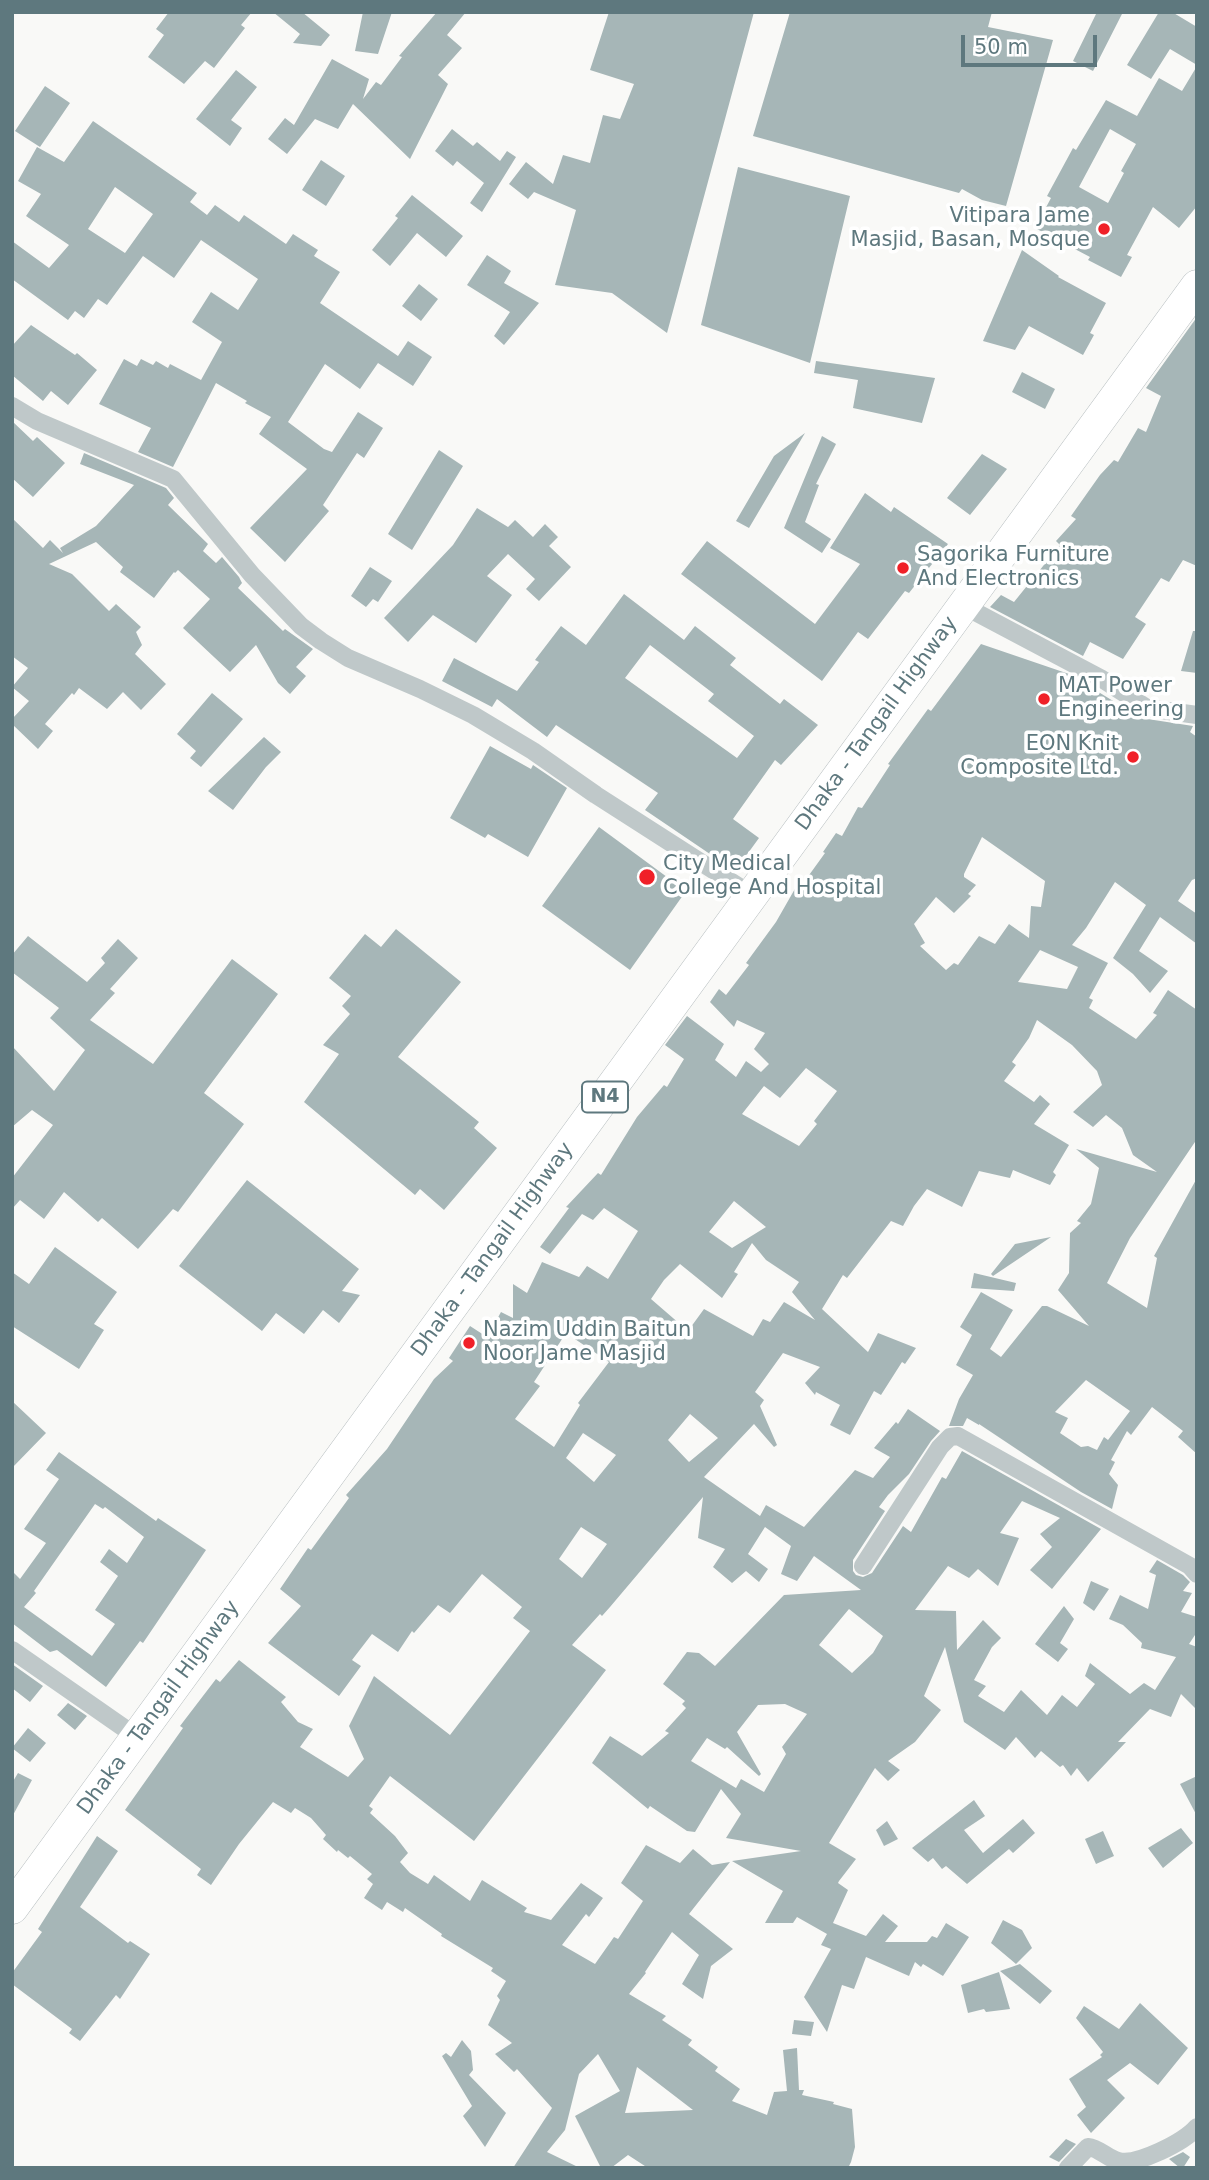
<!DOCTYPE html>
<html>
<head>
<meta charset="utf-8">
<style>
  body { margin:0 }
  #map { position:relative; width:1209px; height:2180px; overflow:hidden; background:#f9f9f7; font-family:"DejaVu Sans",sans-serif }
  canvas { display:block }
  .frame { position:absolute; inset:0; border:14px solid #5e787e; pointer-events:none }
  .scale { position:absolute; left:961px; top:35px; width:136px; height:32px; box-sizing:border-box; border:4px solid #5e787e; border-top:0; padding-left:9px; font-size:21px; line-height:24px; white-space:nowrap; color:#5e787e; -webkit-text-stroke:5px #fff; paint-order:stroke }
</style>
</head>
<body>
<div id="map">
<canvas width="1209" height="2180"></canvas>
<div class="frame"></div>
<div class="scale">50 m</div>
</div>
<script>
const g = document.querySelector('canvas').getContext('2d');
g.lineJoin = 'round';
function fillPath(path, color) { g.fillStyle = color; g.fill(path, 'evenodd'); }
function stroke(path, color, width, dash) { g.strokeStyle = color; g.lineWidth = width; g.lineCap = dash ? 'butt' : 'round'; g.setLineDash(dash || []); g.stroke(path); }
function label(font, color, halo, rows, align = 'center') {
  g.font = font + ' "DejaVu Sans",sans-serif'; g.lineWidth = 7; g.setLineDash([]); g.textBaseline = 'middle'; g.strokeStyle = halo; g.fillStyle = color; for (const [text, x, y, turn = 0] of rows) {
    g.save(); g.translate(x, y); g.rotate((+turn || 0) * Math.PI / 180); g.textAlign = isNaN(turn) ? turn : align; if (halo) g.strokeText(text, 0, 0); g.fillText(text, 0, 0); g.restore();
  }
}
fillPath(new Path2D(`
  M169 12H252L241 25 245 28 214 68 205 61 184 84 148 57 164 35 156 29Z
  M273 12H302L330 35 321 46 293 43 300 34Z
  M363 12H392L378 54 355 51Z
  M437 12H466L447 35 462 48 438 75 448 84 410 159 353 104 338 129 315 119 287 154 268 139 285 118 294 125 332 59 369 79 363 99 376 82 381 85 402 57 399 56Z
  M609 12H754L667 333 612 293 555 285 576 210 534 192 528 199 509 184 526 162 553 184 563 155 590 163 603 115 620 119 634 84 590 70Z
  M790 12H992L988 27 1053 40 1006 206 982 200 962 189 959 193 753 136Z
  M1097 12H1123L1093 71 1073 61Z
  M1159 12H1172L1197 27V65L1170 49 1151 79 1127 65Z
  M1197 66V206L1179 228 1153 207 1127 255 1132 257 1121 277 1088 260 1090 257 1035 228 1051 198 1047 196 1073 148 1076 150 1106 100 1137 116 1159 78 1182 91ZM1110 129 1136 144 1121 171 1124 173 1108 203 1079 187Z
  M236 70 257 87 231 120 242 128 230 146 196 119Z
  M45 86 70 103 40 147 15 131Z
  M93 121 197 193 190 202 207 215 215 205 239 222 244 215 286 244 293 234 318 250 314 256 340 272 320 303 398 356 408 341 432 357 413 386 378 363 360 389 325 364 288 422 324 449 332 452 358 412 383 428 364 458 357 453 323 505 329 511 285 562 250 528 307 469 259 434 271 417 245 403 247 401 216 383 173 467 138 452 151 428 99 404 124 359 137 366 141 359 153 365 156 361 168 368 170 364 201 380 222 342 192 322 211 292 238 310 258 279 201 240 174 278 143 256 107 305 98 299 84 318 75 311 68 320 12 279V241L49 268 69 245 26 216 41 194 18 181 37 147 64 162ZM115 187 153 214 125 253 88 229Z
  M452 129 473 146 477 142 500 161 507 151 516 157 482 212 470 203 484 183 457 161 453 166 435 151Z
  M321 160 345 176 326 206 302 190Z
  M738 167 850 196 810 363 701 325Z
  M412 195 463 236 446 257 417 233 390 266 372 250 398 218 395 216Z
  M1022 250 1059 276 1058 277 1106 303 1090 333 1094 335 1083 355 1029 326 1015 350 983 341Z
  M487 255 511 271 504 283 539 303 504 345 494 336 510 312 467 285Z
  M419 284 438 299 421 321 402 306Z
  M1197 317V566L1183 560 1169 582 1161 578 1135 617 1146 624 1123 659 1090 642 1083 656 990 607 1001 595 1014 602 1060 545 1056 541 1076 519 1071 516 1100 475 1114 460 1118 462 1138 428 1146 432 1161 396 1146 388Z
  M31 325 75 355 77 353 97 370 68 405 51 391 43 401 12 375V346Z
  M816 361 935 378 922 423 853 408 858 380 814 373Z
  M1022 372 1055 389 1045 409 1012 392Z
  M12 421 33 441 37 437 65 463 33 497 12 478Z
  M805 433 749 528 736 521 774 456Z
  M822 436 836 444 816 484 819 485 805 522 831 539 822 553 784 528Z
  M439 450 463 466 412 550 388 534Z
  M84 453 166 488 174 498 168 505 208 544 203 551 216 563 222 557 239 577 242 583 238 588 283 631 285 629 313 649 296 667 306 676 290 694 278 683 256 645 230 672 183 628 210 599 178 570 175 573 174 572 154 598 120 572 123 567 96 542 49 564 72 574 109 611 116 604 141 627 136 632 142 645 135 654 166 684 141 710 123 692 107 709 79 688 74 695 72 693 45 724 53 731 38 749 12 724V719L29 701 12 687 28 668 12 656V518L43 548 50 540 63 553 60 548 96 526 134 485 80 464Z
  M982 454 1007 469 970 515 947 498Z
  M865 493 891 512 894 507 948 544 909 593 905 591 868 639 858 632 822 681 681 574 707 541 815 624 860 564 830 548Z
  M477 508 508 527 515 520 533 537 545 524 558 537 549 546 571 567 539 601 526 589 535 579 508 554 487 576 512 595 476 643 433 615 408 642 384 618 453 545Z
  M370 567 392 581 378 602 373 599 366 607 351 596Z
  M624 594 684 640 695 626 736 658 730 665 780 704 784 699 818 725 781 765 775 760 733 819 759 838 735 871 645 810 658 793 556 725 547 737 497 699 492 707 442 681 454 658 517 691 539 662 535 660 561 626 586 645ZM650 645 714 694 708 701 754 736 737 758 625 678Z
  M1193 631H1197V673L1181 671Z
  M981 644 1069 674 1141 718 1193 726 1190 732 1197 737V878L1192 880 1178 901 1197 914V944L1160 917 1139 951 1168 971 1150 993 1133 974 1113 958 1146 905 1115 882 1086 928 1072 945 1108 963 1089 998 1093 1000 1089 1008 1136 1039 1157 1015 1153 1013 1168 990 1197 1010V1139L1130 1238 1107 1283 1147 1308 1157 1258 1154 1256 1197 1178V1454L1178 1437 1183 1431 1152 1407 1131 1435 1127 1431 1111 1460 1115 1462 1109 1474 1118 1485 1112 1509 1081 1492 979 1424V1425L967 1418 963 1426H949L959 1399 973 1375 956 1365 972 1335 960 1327 981 1292 1013 1310 990 1349 1001 1357 1042 1306H1047L1089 1326 1058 1290 1069 1273 1070 1233 1081 1223 1077 1221 1091 1204 1099 1168 1076 1149 1157 1172 1133 1155 1122 1128 1106 1115 1093 1127 1073 1112 1102 1085 1097 1071 1072 1045 1037 1020 1029 1038 1012 1062 1016 1065 1004 1081 1034 1102 1040 1095 1050 1104 1034 1124 1069 1145 1053 1172 1056 1175 1050 1185 1013 1170 1010 1178 979 1171 962 1207 927 1189 914 1206 903 1226 891 1221 847 1278 843 1275 822 1309 868 1352 878 1333 916 1348 905 1364 902 1362 881 1395 874 1391 850 1435 830 1425 840 1405 816 1392 815 1395 805 1383 820 1367 783 1353 755 1392 764 1400 760 1406 777 1445 774 1447 754 1424 704 1477 760 1516 766 1505 804 1527 855 1470 873 1478 890 1457 874 1448 896 1422 898 1424 908 1409 940 1431 931 1441 909 1474 888 1495 879 1507 885 1511 853 1560V1571L856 1575 863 1577 872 1573 903 1526 911 1532 942 1477 946 1479 962 1451 1101 1529 1052 1589 1030 1570 1052 1547 1040 1534 1060 1518 1022 1501 1000 1533 1019 1538 998 1586 978 1569 969 1578 948 1566 915 1610 956 1611 957 1650 983 1620 1001 1638 992 1647 974 1680 986 1686 978 1696 1004 1712 1021 1690 1047 1715 1062 1695 1077 1707 1095 1684 1085 1676 1090 1663 1130 1694 1144 1683 1155 1690 1176 1657 1141 1648 1142 1643 1123 1625 1109 1619 1120 1595 1148 1609 1156 1575 1149 1572 1157 1560 1183 1575 1190 1582 1183 1591 1192 1593 1181 1612 1197 1617V1632L1189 1644 1197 1647V1710L1181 1694 1171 1717 1150 1709 1118 1742H1126L1088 1782 1077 1768 1071 1776 1063 1765 1060 1767 1041 1751 1035 1758 1016 1737 1005 1750 964 1722 945 1647 924 1696 941 1710 915 1742 888 1761 900 1770 888 1781 875 1768 829 1843 856 1859 839 1881 838 1883 848 1890 833 1923 866 1936 883 1914 898 1926 885 1942H927L932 1936 937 1938 946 1923 969 1937 943 1976 923 1964 921 1967 915 1962 909 1976 866 1957 854 1989 842 1985 827 2032 804 1997 831 1949 821 1945 827 1934 797 1917 793 1923H765L783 1891 732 1861 801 1851 726 1838 741 1814 721 1789 695 1832 687 1831 650 1806 648 1809 592 1763 610 1736 642 1756 669 1733 665 1731 686 1708 682 1704 685 1701 663 1684 687 1652 699 1653 715 1666 784 1595 861 1590 814 1556 797 1581 781 1574 791 1546 765 1527 748 1554 768 1569 759 1582 746 1571 732 1583 713 1567 725 1549 698 1538 703 1497 610 1607 602 1616 600 1614 572 1645 606 1670 474 1841 390 1776 369 1806 373 1809 370 1813 395 1836 408 1853 400 1862 410 1873 428 1884 434 1875 470 1901 482 1880 527 1908 524 1912 551 1920 581 1883 603 1898 589 1917 586 1914 562 1945 595 1964 614 1937 618 1939 643 1901 621 1883 646 1845 680 1863 693 1849 712 1865 730 1862 689 1914 733 1949 711 1966 703 1999 682 1984 699 1955 672 1932 645 1972 646 1973 629 1994 666 2016 662 2020 692 2040 688 2045 718 2067 715 2071 740 2089 732 2101 767 2115 774 2092 787 2091 783 2050 797 2048 799 2090H804L802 2095 834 2102 833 2104 852 2109 855 2147 851 2162 848 2168H648L628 2155 611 2168H601L575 2116 620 2091 598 2054 579 2074 565 2130 547 2152 580 2168H513L552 2108 517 2069 514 2072 495 2054 512 2043 488 2025 500 2000 497 1996 506 1981 491 1971 493 1968 441 1936 442 1934 405 1908 403 1912 387 1902 382 1910 364 1898 373 1884 367 1879 372 1874 350 1856 348 1858 338 1850 337 1852 323 1839 326 1835 311 1818 295 1808 291 1813 273 1802 239 1844 211 1885 197 1875 201 1869 125 1810 183 1728 180 1726 216 1679 220 1682 239 1660 286 1697 281 1702 298 1722 313 1729 300 1747 348 1777 364 1759 349 1726 374 1676 450 1735 530 1631 513 1618 522 1607 482 1574 450 1613 438 1605 414 1633 412 1631 398 1652 372 1634 352 1660 361 1666 339 1696 268 1643 301 1606 280 1589 308 1548 311 1550 349 1498 346 1495 387 1449 434 1379 453 1361 449 1358 470 1326 487 1337 501 1312 513 1318V1284L527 1293 542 1262 579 1277 587 1266 608 1279 638 1231 604 1208 593 1220 582 1214 550 1254 540 1247 569 1208 566 1207 598 1173 601 1175 637 1117 664 1085 667 1087 684 1059 665 1045 687 1016 724 1044 715 1060 736 1077 746 1061 761 1072 769 1064 754 1049 765 1033 737 1020 734 1027 710 1002 719 989 726 995 749 965 746 963 776 922 796 887 799 889 825 853 823 852 836 833 842 836 858 807 862 808 890 765 888 764 928 709 931 711ZM982 837 1045 881 1041 907 1031 906 1029 938 1009 924 995 944 979 936 958 965 954 963 946 970 920 946 925 943 914 924 936 897 954 913 971 896 968 894 976 885 964 877V874ZM1040 950 1078 967 1067 989 1018 982ZM806 1068 837 1091 814 1121 817 1124 799 1146 742 1114 764 1086 780 1098ZM734 1201 766 1227 732 1248 709 1232ZM752 1243 766 1260 799 1282 792 1292 815 1320 784 1302 770 1322 763 1319 753 1336 704 1309 688 1331 651 1299 664 1280 680 1264 722 1298 738 1274 734 1272ZM566 1333 609 1362 578 1403 580 1405 554 1447 515 1419 540 1386 534 1382ZM1086 1380 1130 1411 1108 1440 1104 1437 1097 1450 1088 1446 1081 1447 1060 1433 1068 1418 1055 1412ZM690 1414 718 1438 689 1462 668 1440ZM583 1433 616 1455 594 1482 566 1458ZM581 1527 607 1544 582 1578 559 1559ZM849 1609 883 1636 873 1653 852 1673 819 1645ZM785 1704 807 1714 782 1747 786 1754 764 1792 741 1779 736 1788 691 1761 707 1738 725 1749 727 1747 759 1776 761 1774 737 1732 758 1705ZM637 2067 693 2110 625 2113Z
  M212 693 243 719 201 767 190 758 196 751 177 734Z
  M264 737 281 752 266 767 233 810 208 791Z
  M490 746 531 769 533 765 567 788 528 857 488 834 485 838 450 818Z
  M599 827 686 891 630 970 542 906Z
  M396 929 461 982 398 1057 479 1122 474 1128 497 1148 444 1210 420 1189 415 1195 304 1102 339 1054 323 1045 350 1014 342 1006 351 996 329 978 365 934 381 947Z
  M28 936 87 982 105 963 101 958 118 939 138 958 110 989 115 993 90 1020 153 1064 232 959 278 994 204 1093 244 1124 178 1212 173 1209 138 1249 102 1218 98 1222 64 1192 44 1219 20 1200 12 1209V1178L53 1125 32 1110 12 1127V1046L54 1091 85 1050 50 1018 59 1008 12 972V955Z
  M247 1180 359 1269 342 1291 360 1295 339 1323 323 1310 304 1334 276 1313 262 1331 179 1266Z
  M1051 1237 993 1276 991 1274 1015 1244Z
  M55 1247 117 1292 94 1324 104 1330 79 1369 12 1326V1272L29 1284Z
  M974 1273 1016 1283 1014 1291 971 1288Z
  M12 1401 46 1433 12 1468Z
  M59 1452 156 1521 158 1518 206 1550 143 1643 140 1641 106 1687 57 1650 50 1652 12 1623V1571L20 1579 46 1543 24 1529 59 1479 46 1470ZM95 1504 103 1509 105 1507 144 1537 127 1563 109 1549 100 1562 118 1576 95 1610 115 1624 92 1656 24 1607 36 1593 34 1591Z
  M1091 1581 1109 1589 1094 1611 1083 1603Z
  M1064 1606 1074 1619 1060 1643 1068 1649 1058 1662 1035 1644Z
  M12 1664 43 1686 30 1702 12 1688Z
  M68 1703 87 1716 75 1730 57 1715Z
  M28 1728 46 1743 30 1762 12 1748Z
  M18 1773 32 1780 12 1817V1783Z
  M1197 1776V1816L1180 1784Z
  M974 1800 985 1816 964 1830 983 1853 1023 1819 1035 1833 1013 1853 1009 1849 967 1884 946 1866 942 1869 933 1858 928 1862 912 1848Z
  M887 1821 898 1839 884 1846 876 1830Z
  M1181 1828 1193 1843 1163 1868 1148 1848Z
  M1103 1831 1114 1856 1096 1864 1085 1839Z
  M97 1836 118 1851 80 1907 128 1943 130 1941 150 1954 120 1999 116 1995 80 2041 69 2033 72 2029 12 1984V1973L42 1932 38 1929Z
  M1003 1920 1022 1930 1032 1948 1016 1964 991 1943Z
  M1020 1964 1052 1991 1040 2004 1000 1971Z
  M999 1972 1010 2009 986 2012 984 2009 968 2013 961 1985Z
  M1140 2003 1188 2048 1158 2085 1130 2063 1107 2080 1125 2098 1091 2133 1077 2115 1086 2107 1069 2079 1102 2057 1100 2055 1103 2052 1076 2018 1084 2006 1119 2029Z
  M794 2020 814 2022 811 2036 792 2034Z
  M462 2040 471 2051 473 2070 469 2075 506 2113 485 2147 463 2116 472 2106 442 2056 446 2053 451 2057Z
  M1066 2139 1076 2144 1059 2162 1049 2157Z
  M1183 2152 1190 2157 1183 2168H1180L1169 2159Z`), '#a6b6b7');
const highway = new Path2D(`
  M12 1908 1197 286`);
stroke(highway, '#b5bcbe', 33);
stroke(new Path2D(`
  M12 406 37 421 173 479 252 575 301 626 321 641 348 658 420 689 473 715 533 751 596 795 752 895
  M964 606 1102 679 1147 708 1197 715
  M863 1566 940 1447 950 1437 958 1436 1190 1566 1197 1574
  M12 1650 137 1737
  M1068 2168 1088 2147C1099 2148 1107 2158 1118 2161 1137 2166 1184 2142 1197 2127`), '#bfc8c9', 18);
stroke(highway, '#fff', 32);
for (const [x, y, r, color] of [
  [1104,229,7,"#f02028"],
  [903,568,7,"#f02028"],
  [1044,699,7,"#f02028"],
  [1133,757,7,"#f02028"],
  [647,877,9,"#f02028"],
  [469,1343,7,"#f02028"]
]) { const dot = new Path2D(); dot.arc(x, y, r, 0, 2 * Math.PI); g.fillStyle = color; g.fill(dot); stroke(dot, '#fff', 2.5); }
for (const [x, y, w] of [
  [605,1097,46]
]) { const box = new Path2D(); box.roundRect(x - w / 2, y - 15.5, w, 31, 5); g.fillStyle = '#fff'; g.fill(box); stroke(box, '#5e787e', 2); }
label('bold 19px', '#5e787e', null, [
  ["N4",605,1097]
]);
label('21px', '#5e787e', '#fff', [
  ["Vitipara Jame",1090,217,"right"],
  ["Masjid, Basan, Mosque",1090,241,"right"],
  ["Sagorika Furniture",917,556],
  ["And Electronics",917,580],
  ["MAT Power",1058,687],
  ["Engineering",1058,711],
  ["EON Knit",1119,745,"right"],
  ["Composite Ltd.",1119,769,"right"],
  ["City Medical",663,865],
  ["College And Hospital",663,889],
  ["Nazim Uddin Baitun",483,1331],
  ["Noor Jame Masjid",483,1355]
], 'left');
label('21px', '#5e787e', '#fff', [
  ["Dhaka - Tangail Highway",877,724,-54],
  ["Dhaka - Tangail Highway",493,1250,-54],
  ["Dhaka - Tangail Highway",159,1708,-54]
]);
</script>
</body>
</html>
